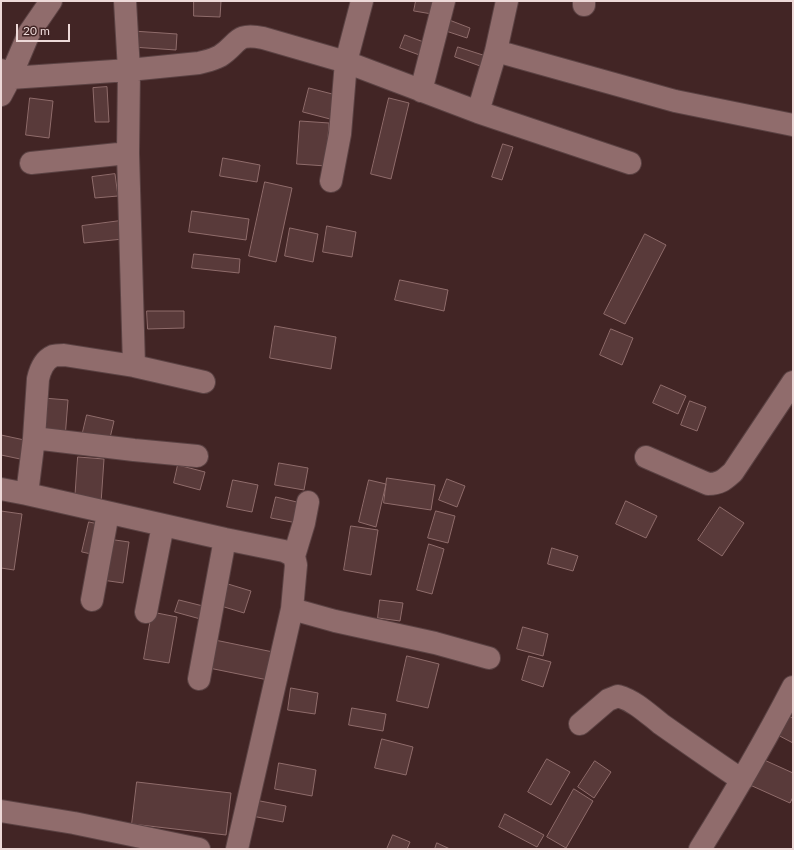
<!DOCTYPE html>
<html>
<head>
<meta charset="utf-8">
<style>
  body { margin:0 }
  #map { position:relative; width:794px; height:850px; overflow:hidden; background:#422525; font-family:Lato,sans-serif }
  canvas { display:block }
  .frame { position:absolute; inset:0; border:2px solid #edd9d8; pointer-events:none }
  .scale { position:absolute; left:16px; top:24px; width:54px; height:18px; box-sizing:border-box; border:2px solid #edd9d8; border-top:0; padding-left:5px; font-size:12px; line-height:14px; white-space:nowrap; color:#edd9d8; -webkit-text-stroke:3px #422525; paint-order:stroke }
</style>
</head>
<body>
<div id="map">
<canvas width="794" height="850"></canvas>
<div class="frame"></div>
<div class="scale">20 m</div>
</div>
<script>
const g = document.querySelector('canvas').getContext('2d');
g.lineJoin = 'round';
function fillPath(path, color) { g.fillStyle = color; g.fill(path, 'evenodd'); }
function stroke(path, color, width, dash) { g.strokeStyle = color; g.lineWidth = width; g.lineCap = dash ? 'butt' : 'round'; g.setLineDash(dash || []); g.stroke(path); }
const building = new Path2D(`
  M194 1H221L220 17 194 16Z
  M416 1H430L440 3 438 15 414 11Z
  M444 18 470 28 467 38 440 29Z
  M133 31 177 34 176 50 132 47Z
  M405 35 429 44 425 57 400 48Z
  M458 47 486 56 483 67 455 57Z
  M107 87 109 122H95L93 88Z
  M309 88 340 96 334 120 303 112Z
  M30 98 53 101 49 138 26 135Z
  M389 98 409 103 391 179 371 174Z
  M300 121 329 123 326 166 297 164Z
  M503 144 513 147 502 180 492 177Z
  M223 158 260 165 257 182 220 176Z
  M115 174 118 196 95 198 92 177Z
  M265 182 292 188 276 262 249 256Z
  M192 211 249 219 246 240 189 232Z
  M120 221 123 239 84 243 82 226Z
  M327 226 356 232 352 257 323 252Z
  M290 228 318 234 313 262 285 256Z
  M645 234 666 245 625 324 604 314Z
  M194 254 240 259 239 273 192 268Z
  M400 280 448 290 444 311 395 300Z
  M147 311H184V328L148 329Z
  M275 326 336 337 331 369 270 358Z
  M611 329 633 338 622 365 600 355Z
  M661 385 686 396 678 414 653 403Z
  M43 398 68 400 65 438 40 436Z
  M690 401 706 407 697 431 681 425Z
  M87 415 114 421 109 442 82 436Z
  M1 435 29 441 25 460 1 455Z
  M78 457 104 459 101 503 75 501Z
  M279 463 308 468 304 490 275 485Z
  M178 465 205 472 200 490 174 483Z
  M387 478 435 485 431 510 384 503Z
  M447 479 465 486 457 507 439 500Z
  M233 480 258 485 252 512 227 507Z
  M369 480 386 484 376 527 359 522Z
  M276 497 301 503 297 523 271 518Z
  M626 501 657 516 646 538 616 524Z
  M720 507 744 523 722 556 698 540Z
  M1 511 22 514 14 570 1 568Z
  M436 511 455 516 448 543 428 538Z
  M89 522 103 525 96 555 82 552Z
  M351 526 378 530 371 575 344 570Z
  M108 539 129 542 123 583 102 580Z
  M429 544 444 549 432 594 417 590Z
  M552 548 578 556 573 571 548 564Z
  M228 584 251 591 244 613 221 606Z
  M179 600 207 607 204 620 175 612Z
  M380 600 403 603 400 621 378 618Z
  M152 612 177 617 169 663 144 659Z
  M523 627 548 634 543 656 517 649Z
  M210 639 273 652 268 680 204 667Z
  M407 656 439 664 428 708 397 701Z
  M529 656 551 662 543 687 522 680Z
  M291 688 318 693 315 714 288 710Z
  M352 708 386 714 383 731 349 725Z
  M784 714 793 718V743L774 733Z
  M382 739 413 747 406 775 375 768Z
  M547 759 570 772 551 805 528 792Z
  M762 759 793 773V797L790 803 750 785Z
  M595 761 611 772 594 798 578 787Z
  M279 763 316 770 312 796 275 789Z
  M137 782 231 793 226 835 132 824Z
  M574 789 593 801 566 848 547 837Z
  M255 800 286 806 283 822 252 816Z
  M505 814 544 835 537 847 499 827Z
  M393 835 410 842 407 849H387Z
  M437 843 450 849H435Z`);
fillPath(building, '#593a3a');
stroke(building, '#8f6c6b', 1);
const minor = new Path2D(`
  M125 1 129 70 128 153 134 366
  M584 1V5
  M496 51 675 101 793 125
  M1 70 10 78 129 70 199 63C206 61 213 60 220 56 239 44 235 32 263 38L346 62 478 112 630 163
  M421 91 444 1
  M1 95 10 78 29 33 51 1
  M478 112 496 51 507 1
  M31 163 128 153
  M331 181 340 134 346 62 362 1
  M34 438 134 450 197 456
  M646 457 708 484C720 484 724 480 733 472L793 382
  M1 489 27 494 225 539 284 551 294 556 296 565 292 609 237 849
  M27 494 34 438 38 379C40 370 44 360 53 356 56 355 61 355 64 355L134 366 204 382
  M294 556 304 523 308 502
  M92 600 108 513
  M292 609 335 621 435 643 489 658
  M146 612 163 525
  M199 679 225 539
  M580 724 608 700 618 696C635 701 647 713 661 724 688 743 715 762 742 780
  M1 811 74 823 199 849
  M700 849C733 796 764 743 793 687`);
stroke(minor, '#5b4243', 24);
stroke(minor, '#906c6c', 22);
</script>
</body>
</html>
